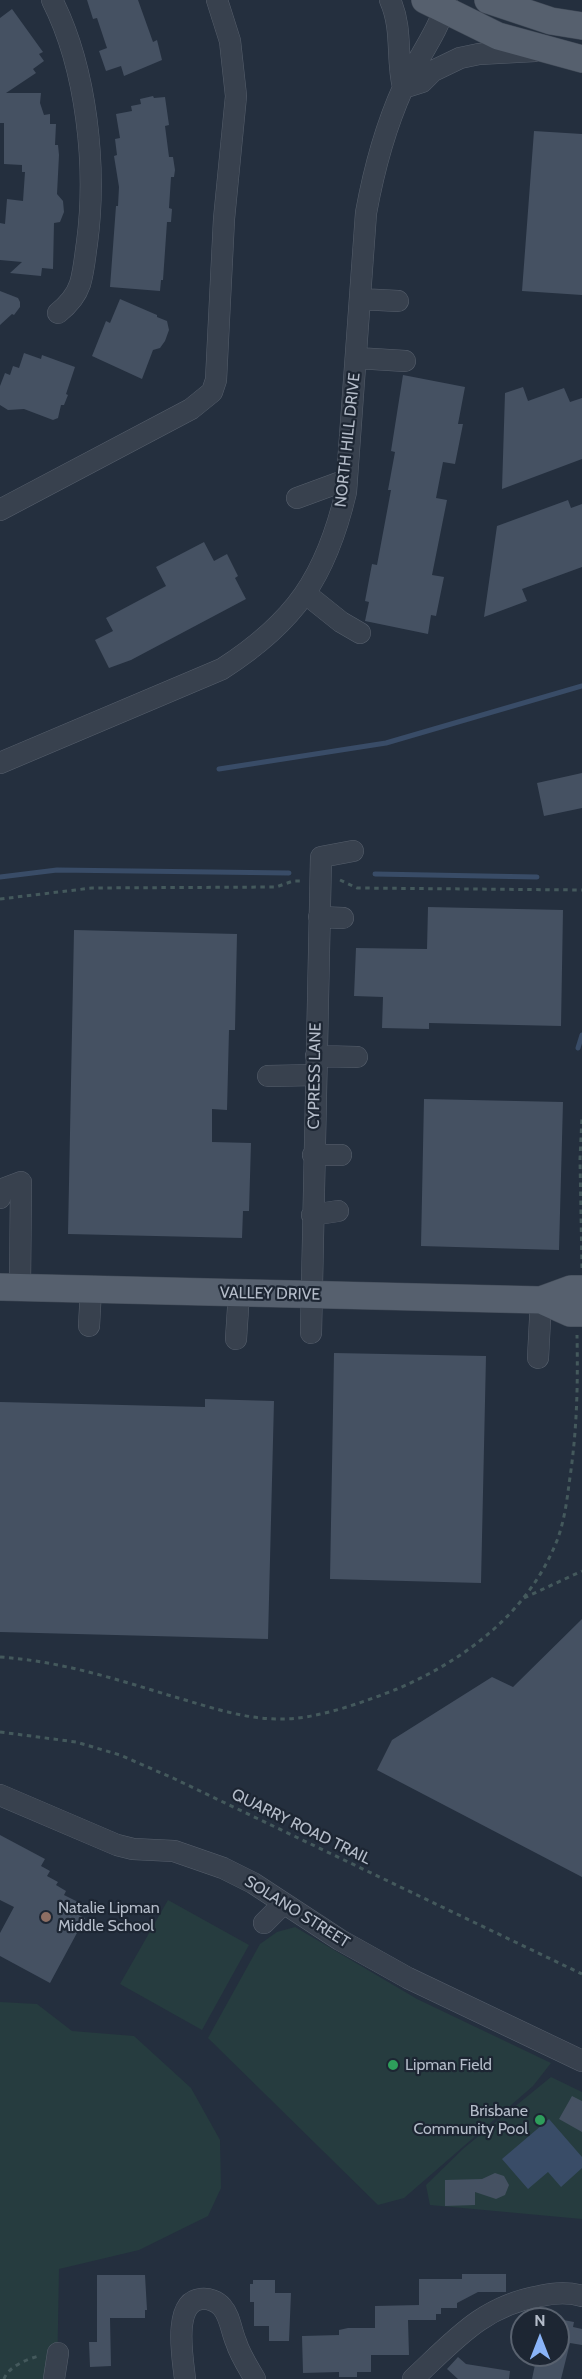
<!DOCTYPE html>
<html>
<head>
<meta charset="utf-8">
<style>
  body { margin:0 }
  #map { position:relative; width:582px; height:2379px; overflow:hidden; background:#242f3e; font-family:Cabin,sans-serif }
  canvas { display:block }
  .north { position:absolute; left:510px; top:2307px; width:60px; height:60px; box-sizing:border-box; background:#1d2633; border:2px solid #59626f; border-radius:50%; rotate:0deg; font-size:16px; font-weight:700; line-height:24px; text-align:center; color:#b4bcc9 }
  .north::after { content:''; display:block; margin:auto; width:21px; height:27px; background:#8ab4f8; clip-path:polygon(50% 0,100% 100%,50% 72%,0 100%) }
</style>
</head>
<body>
<div id="map">
<canvas width="582" height="2379"></canvas>
<div class="north">N</div>
</div>
<script>
const g = document.querySelector('canvas').getContext('2d');
g.lineJoin = 'round';
function fillPath(path, color) { g.fillStyle = color; g.fill(path, 'evenodd'); }
function stroke(path, color, width, dash) { g.strokeStyle = color; g.lineWidth = width; g.lineCap = dash ? 'butt' : 'round'; g.setLineDash(dash || []); g.stroke(path); }
function label(font, color, halo, rows, align = 'center') {
  g.font = font + ' Cabin,sans-serif'; g.lineWidth = 4.5; g.setLineDash([]); g.textBaseline = 'middle'; g.strokeStyle = halo; g.fillStyle = color; for (const [text, x, y, turn = 0] of rows) {
    g.save(); g.translate(x, y); g.rotate((+turn || 0) * Math.PI / 180); g.textAlign = isNaN(turn) ? turn : align; if (halo) g.strokeText(text, 0, 0); g.fillText(text, 0, 0); g.restore();
  }
}
fillPath(new Path2D(`
  M168 1900 249 1945 202 2030 120 1984Z
  M295 1927 417 1999 551 2063 533 2086 404 2198 378 2205 208 2038 260 1944 277 1932Z
  M0 2002 37 2004 72 2031 134 2036 191 2088 220 2140 221 2188 208 2216 139 2250 59 2269 57 2379H0Z
  M551 2077 582 2092V2219L430 2205 426 2185 464 2148Z`), '#263c3f');
fillPath(new Path2D(`
  M549 2119 582 2157V2168L561 2187 548 2172 528 2189 502 2159Z`), '#394c67');
stroke(new Path2D(`
  M219 769 386 743 582 686
  M375 874 537 877
  M0 877 57 870 289 873
  M578 1048 582 1035`), '#394c67', 5);
fillPath(new Path2D(`
  M87 0H138L153 42 157 40 162 60 124 76 121 66 106 71 99 51 107 48 97 18 93 19Z
  M12 9 43 52 39 54 44 61 33 69 36 73 6 93H41L40 103 44 115 50 114V124H56L55 145H58L59 155 57 194 63 201 64 212 60 222 54 223 53 269 42 268 41 276 10 273 22 262 0 260V223L5 224 7 199 23 201 25 172H22V165L4 164V123H0V18Z
  M153 96 154 98 165 97 169 125 165 126 169 157H173L175 170 174 177H171L169 208 172 209 171 222H167L163 280H161L160 291 110 287 116 206H118L119 187 114 156 117 155 115 139 120 138 116 114 132 111 131 106 141 104 140 99Z
  M534 131 582 134V295L522 291Z
  M0 291 18 298 20 302V307L14 315 12 314 0 325Z
  M120 299 157 315V317L167 321 169 330 165 341 160 348 153 350 142 379 92 356 106 321 110 323Z
  M24 353 41 359 42 355 75 367 66 394 68 395 64 405H61L58 418 53 420 24 409 8 410 0 405V386L5 373 10 375 13 366 19 368Z
  M403 375 465 387 458 424H463L455 464 443 462 436 498 447 500 432 575 444 577 436 616 431 615 428 634 365 621 369 602 365 601 372 564 377 565 391 490H388L395 452 391 451Z
  M523 387 528 401 564 388 570 402 582 398V459L502 489 505 393Z
  M568 500 571 508 582 504V567L522 589 527 601 484 617 497 526Z
  M204 542 214 561 227 554 238 576 235 578 246 599 131 660 109 668 95 640 113 631 106 618 166 586 156 567Z
  M582 773V808L544 816 537 783Z
  M428 907 563 910 561 1026 429 1023V1029L382 1028 383 997 354 996 356 948 427 949Z
  M74 930 237 934 235 1030H229L227 1110 212 1109V1142L251 1143 249 1211H243L242 1238 68 1234Z
  M424 1099 563 1102 559 1250 421 1246Z
  M334 1353 486 1356 481 1583 330 1579Z
  M205 1399 274 1401 268 1639 0 1632V1402L205 1407Z
  M582 1619V1877L377 1770 392 1740 492 1677 513 1687Z
  M0 1835 45 1859 41 1866 50 1871 47 1876 58 1882 56 1885 66 1891 64 1895 84 1905 79 1915 85 1918 50 1983 0 1956V1933L14 1907 0 1900Z
  M572 2096 582 2101V2132L559 2119Z
  M495 2173 504 2176 509 2185 505 2195 496 2199 475 2192V2205L445 2206V2180L482 2179Z
  M462 2274H506V2292H478L457 2303V2308H441V2314H436V2320H408L409 2355H371V2372H357V2377H339V2372L303 2373 302 2336 339 2335V2330L348 2328H375V2306L419 2305V2279H462Z
  M97 2275H145L147 2310H145V2318H110L111 2366 90 2367 89 2342H97Z
  M253 2280H275V2293H291L289 2341H269V2326H254V2302H250V2284H253Z
  M558 2319 574 2322 573 2327 582 2329V2345L570 2343 561 2379H532L537 2355H558Z
  M458 2357 466 2364 510 2371 509 2379H458L447 2369Z`), '#455162');
const minor = new Path2D(`
  M52 0C87 69 97 167 87 243 85 256 84 271 80 284 76 296 68 305 58 313
  M390 0C403 29 396 58 403 87
  M403 88 422 82 433 71 460 58 479 54 535 51
  M360 299 398 301
  M357 358 405 361
  M297 498 346 480
  M0 510 191 409 212 392 216 380 224 219 236 96 230 41 217 0
  M306 594 341 622 360 633
  M0 763 222 669C295 622 326 577 346 492L366 213C374 169 385 128 403 88 417 59 439 31 447 0
  M319 917 343 918
  M316 1056 357 1057
  M268 1076 316 1075
  M313 1155H341
  M0 1198V1190L21 1182 20 1288
  M312 1215 338 1211
  M89 1326 91 1289
  M311 1333 321 857 353 851
  M236 1339 239 1293
  M538 1358 541 1300
  M0 1795 117 1845 133 1849 174 1851 223 1868 253 1883 340 1940 408 1978 582 2061
  M264 1923 283 1904
  M54 2379 58 2353
  M185 2379C183 2360 172 2302 201 2299 208 2298 217 2301 222 2307 230 2316 231 2330 236 2342 240 2355 248 2367 255 2379
  M413 2379C454 2341 482 2306 540 2296 553 2293 569 2292 582 2296`);
const major = new Path2D(`
  M425 0 498 36 582 59
  M488 0 551 21 582 26
  M0 1287 541 1300 570 1313H582
  M541 1300 571 1289H582`);
stroke(minor, '#565f6c', 22);
stroke(major, '#414a57', 28);
stroke(new Path2D(`
  M340 880 357 888 582 890
  M0 899 92 888 276 887 293 881H303
  M582 1268 580 1159 582 1117
  M524 1598 582 1571
  M0 1657C58 1661 113 1678 168 1695 204 1705 241 1719 279 1719 315 1720 364 1702 397 1689 467 1659 530 1611 558 1538 564 1521 567 1501 569 1484 577 1432 578 1387 577 1335
  M0 1732 76 1742 120 1755 175 1779 582 1974
  M4 2379C8 2367 27 2359 39 2356`), '#44595c', 3, [4.5, 4.5]);
stroke(minor, '#38414e', 21);
stroke(major, '#56606e', 27);
for (const [x, y, r, color] of [
  [46,1917,6,"#8d6e63"],
  [393,2065,6,"#2e9e5b"],
  [540,2120,6,"#2e9e5b"]
]) { const dot = new Path2D(); dot.arc(x, y, r, 0, 2 * Math.PI); g.fillStyle = color; g.fill(dot); stroke(dot, '#1d2633', 2); }
label('16px', '#b4bcc9', '#1d2633', [
  ["NORTH HILL DRIVE",348,440,-84],
  ["CYPRESS LANE",315,1076,-89],
  ["VALLEY DRIVE",270,1294,1],
  ["QUARRY ROAD TRAIL",301,1827,26],
  ["SOLANO STREET",297,1912,32]
]);
label('16px', '#b4bcc9', '#1d2633', [
  ["Natalie Lipman",58,1908],
  ["Middle School",58,1926],
  ["Lipman Field",405,2065],
  ["Brisbane",528,2111,"right"],
  ["Community Pool",528,2129,"right"]
], 'left');
</script>
</body>
</html>
